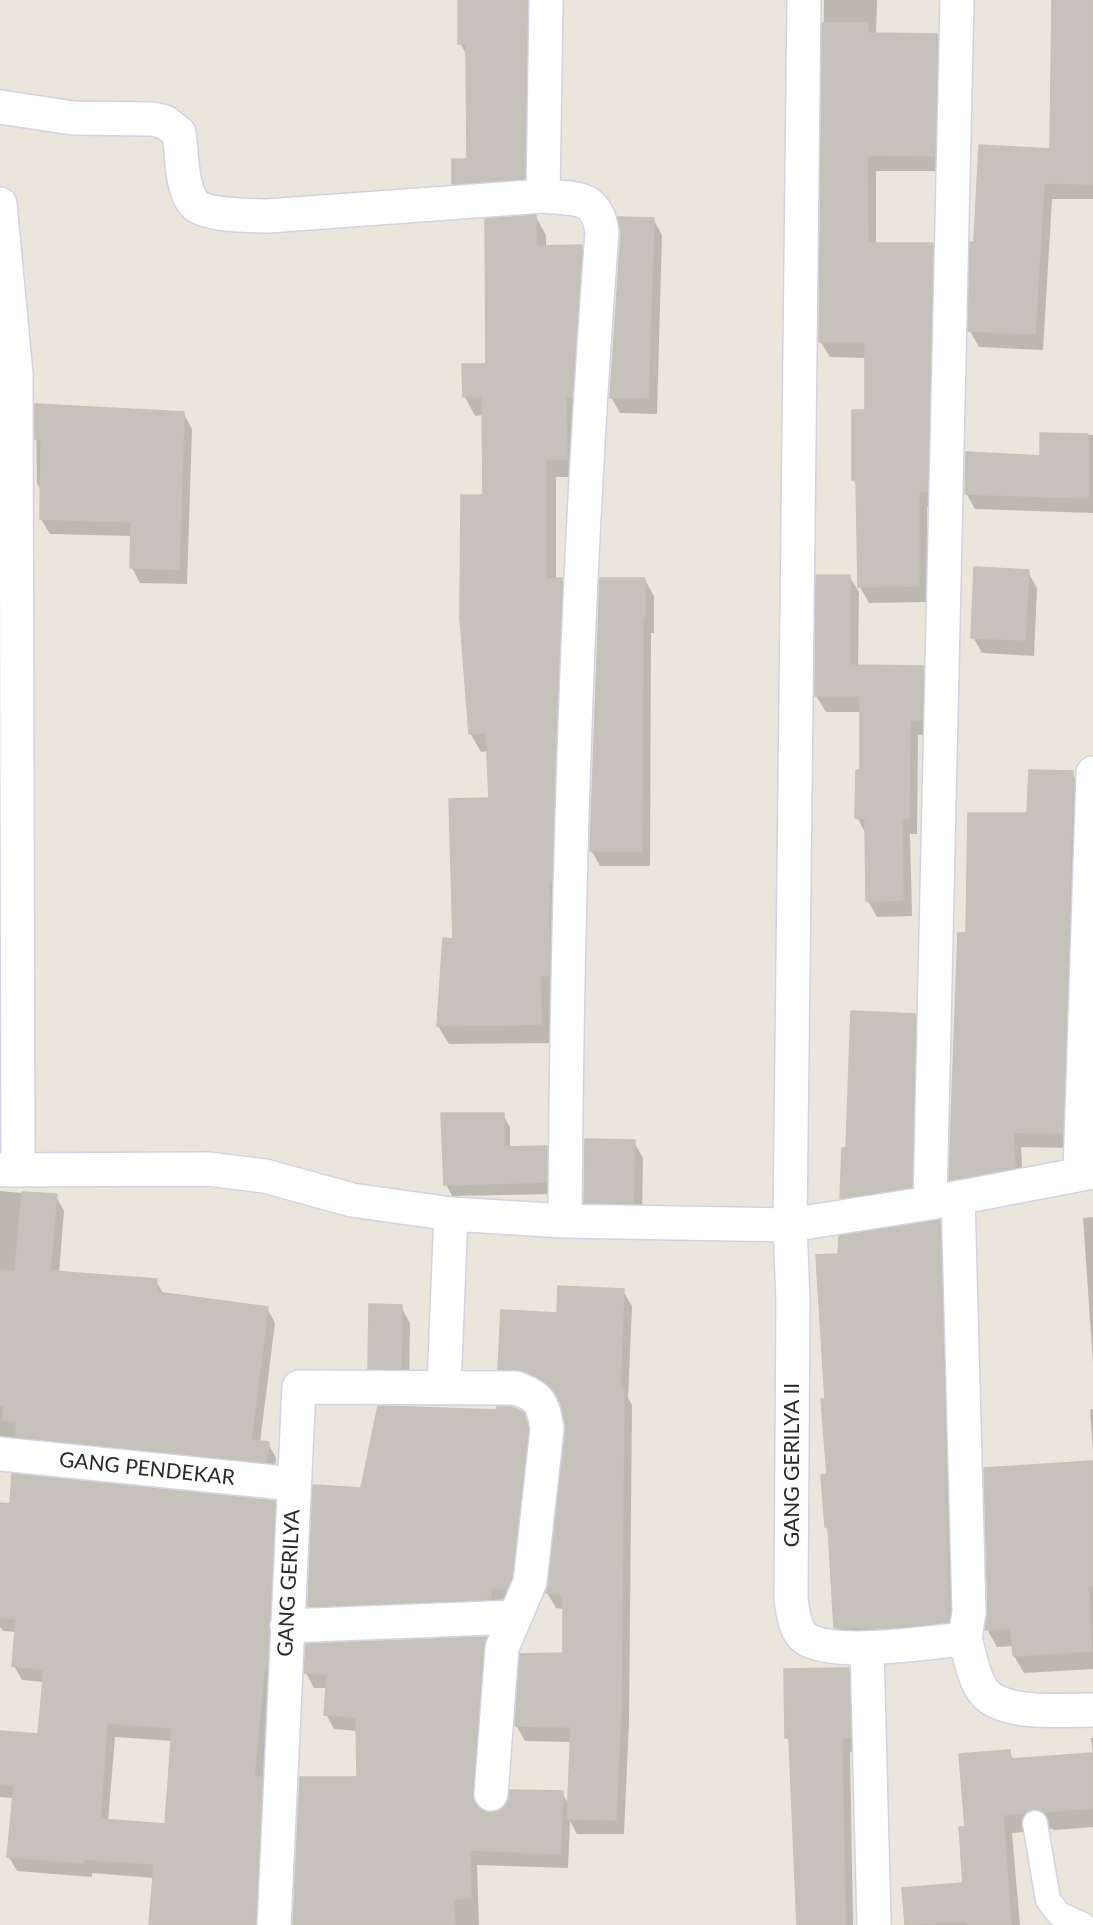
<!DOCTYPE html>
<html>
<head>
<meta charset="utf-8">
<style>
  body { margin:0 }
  canvas { display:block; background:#ebe5db }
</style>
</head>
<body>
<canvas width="1093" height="1925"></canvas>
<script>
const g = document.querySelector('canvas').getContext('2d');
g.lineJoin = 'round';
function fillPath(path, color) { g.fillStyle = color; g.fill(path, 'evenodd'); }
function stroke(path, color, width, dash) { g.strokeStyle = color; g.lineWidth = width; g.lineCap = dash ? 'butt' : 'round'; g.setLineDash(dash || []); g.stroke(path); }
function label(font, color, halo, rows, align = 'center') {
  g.font = font + ' Lato,sans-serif'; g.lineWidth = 5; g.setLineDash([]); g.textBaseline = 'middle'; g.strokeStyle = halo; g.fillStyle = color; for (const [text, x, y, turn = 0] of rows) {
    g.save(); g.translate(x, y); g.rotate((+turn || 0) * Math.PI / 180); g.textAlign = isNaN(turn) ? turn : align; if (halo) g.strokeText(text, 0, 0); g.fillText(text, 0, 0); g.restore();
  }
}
fillPath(new Path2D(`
  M459 0H530L533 194 462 199 453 183 468 161V57L460 43Z
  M824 0H877L876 35 937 36 946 52 943 171H876V244H932L941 260 936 507H927L928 602 869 603 860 587 858 488 853 479 867 412V358L830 357 820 341Z
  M1053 0H1093V199H1052L1043 350 979 347 970 331 975 244 1051 150Z
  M536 217 546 235V247H581L592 266 576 477H556V580H561L572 599 559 994H550L551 1043 449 1044 438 1026 490 799 488 751 481 752 470 733 485 497 484 415 475 416 465 397 488 365Z
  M653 219 662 235 657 414 620 413 611 397Z
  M36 406 184 414 192 429 187 584 140 583 132 568V536L50 534 41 519 42 492 37 483Z
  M1041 434 1093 435V513L975 509 966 493 1041 457Z
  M1028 572 1037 588 1034 656 982 653 973 637Z
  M818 576H849L859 592 858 667H922L932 683 929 735H918L917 834H910L912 916 877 917 868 901 866 834 857 817 861 772 862 712H826L816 696Z
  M645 580 654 596V633H651L650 866H600L591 850Z
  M1030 771 1072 773 1081 788 1071 1148 1021 1147 1023 1183 960 1195 951 1180 959 935H968L1027 816Z
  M0 925 4 931 7 1166 0 1168Z
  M915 1015 924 1031 920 1203 851 1214 842 1198 844 1150H848Z
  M503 1115 510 1127V1148H546L553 1160V1194L452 1196 446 1184Z
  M634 1142 643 1158 642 1219 595 1218 585 1202Z
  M0 1191 56 1196 64 1211 59 1273 156 1281 164 1295 267 1308 275 1323 260 1442 268 1443 276 1458 274 1476 0 1446Z
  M1093 1217V1364L1083 1218Z
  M939 1222 948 1238 957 1638 845 1643 836 1627 830 1534 826 1527 827 1400 840 1256Z
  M623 1291 632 1306 628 1398 632 1405 629 1722 624 1834H577L570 1821 568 1868 477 1865 479 1925H294L359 1778 358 1731 334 1729 326 1714 328 1688H314L306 1673 486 1638 494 1653 491 1662 480 1811 490 1814 562 1793 569 1805 572 1742 525 1741 516 1725 565 1654 564 1609 556 1608 547 1593 567 1431 561 1403 552 1395 509 1384 500 1369 559 1314Z
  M401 1307 410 1323 409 1384H379L369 1368Z
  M1093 1409V1452L1090 1410Z
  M524 1416 535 1435 517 1607 320 1625 309 1606 315 1487 363 1490Z
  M1093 1463V1669L1024 1673 1014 1656V1646L997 1647 987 1629Z
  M274 1502 283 1517 272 1686 263 1781 270 1793 264 1925H150L154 1878 92 1873V1877L17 1871 9 1857 14 1798 0 1797V1732L39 1735 44 1682 22 1680 14 1666 16 1632 3 1631 0 1627V1518ZM115 1737 173 1741 166 1826 108 1821Z
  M848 1669 857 1685 858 1752H850L853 1925H798L791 1745 787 1738Z
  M1091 1738H1093V1827L1055 1830 1044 1827 1036 1831 1012 1833 1020 1925H907L904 1889 965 1885 967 1828 1009 1752 1014 1760 1093 1754Z`), '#0003');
const building = new Path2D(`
  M458 0H527L525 179 452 184V159H467L466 44H458Z
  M1052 0H1093V184L1044 183 1035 334 968 331 970 242H974L979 145 1050 149Z
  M822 23H868V33L937 34 935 156 867 155 868 243H933L927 492 919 491V586L858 587 856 480H852V410H865V342H819Z
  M536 215V246L582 245 572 397H566L567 459H546V579L562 578 552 881H549V975L540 976 541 1024 437 1026 443 938 453 939 449 799 489 798 486 733 469 734 460 618 461 495H483L482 397H463L462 364H486L485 219Z
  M618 217 654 218 648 398H610L621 233Z
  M35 404 184 412 179 569 130 568 131 522 40 519 41 439H35Z
  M1040 433 1088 434V498L965 494 966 452 1040 456Z
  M974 567 1029 570 1025 640 971 638Z
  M816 575H850V665L923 666 921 720H910L909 818H902L903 900 866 901 865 818H855L856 770H860V696H815Z
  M600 578H645V617H643L642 851H590Z
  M1029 770 1073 771 1063 1133 1013 1132 1015 1168 949 1180 958 933H966L968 813H1027Z
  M851 1011 915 1014 912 1187 840 1198 842 1148H846Z
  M441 1113H504V1147L547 1146V1182L444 1185Z
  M585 1139 635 1140 633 1203H584Z
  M22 1192 57 1194 50 1271 157 1279 156 1292 268 1307 251 1440 269 1442 266 1462 15 1437 17 1421 3 1420 4 1405H0V1270L15 1272Z
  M940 1220 949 1622 881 1628H834L828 1527H825L821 1475 827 1474 821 1399H825L816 1255 838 1254 839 1236Z
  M558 1286 624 1289 620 1388H624L621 1705 616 1820 567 1819 571 1727 515 1726 520 1654 563 1653V1595L546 1593 566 1426 560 1401 547 1383 523 1370 498 1369 501 1310 557 1313Z
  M369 1304 402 1305 401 1369H368Z
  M378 1406 497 1410V1407H512L524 1413 528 1430 512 1577 507 1589 491 1588V1599L308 1606 313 1485 361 1488Z
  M1093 1461V1586H1088L1092 1651 1013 1656 1011 1628 985 1630 988 1612 984 1468Z
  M12 1474 275 1501 267 1671H264L254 1777H262L255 1925H149L154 1864 84 1859V1863L7 1857 14 1785 0 1784V1731L38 1734 44 1669 12 1666 16 1619 0 1618V1503L10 1504ZM107 1723 172 1728 165 1824 100 1819Z
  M486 1637 483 1647 472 1793 474 1802 481 1810 490 1813 499 1811 506 1805 510 1790 563 1791 560 1854 470 1850 471 1898 453 1899 455 1925H293L300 1777H357L356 1717 324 1715 327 1674 304 1673 306 1644Z
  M849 1668 851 1737 842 1738 845 1925H797L789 1738H785L784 1669Z
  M1010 1750 1011 1759 1093 1753V1808L1043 1812 1033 1809 1025 1813 1003 1815 1011 1925H967L966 1921 905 1925 902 1888 963 1883 959 1827H965L959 1754Z`);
fillPath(building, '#c6c2bb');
stroke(building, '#c6c1b5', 1.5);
const service = new Path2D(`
  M1035 1823 1048 1900 1059 1914 1083 1925`);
const minor = new Path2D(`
  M804 0 790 1225 793 1300 791 1600C793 1612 795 1631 805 1638 833 1658 930 1642 965 1639L969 1612 958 1197
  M0 107 73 118 153 119 165 122 179 133C182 153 181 184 192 201 202 217 251 215 268 216L543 196C575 199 597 194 602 232 577 561 567 891 565 1221
  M543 196 546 0
  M0 204 16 374 18 1170
  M0 1170 208 1169 265 1176 352 1200 451 1214 565 1221 790 1225 930 1203 1093 1172
  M1080 1173 1093 773
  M930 1203 957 0
  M444 1386 451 1214
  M0 1454 294 1484
  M287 1626 515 1617
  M965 1639C970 1654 973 1679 984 1692 1003 1716 1065 1710 1093 1710
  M867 1648 874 1923
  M274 1925 299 1387 516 1388C541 1397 543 1404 547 1429L530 1582 502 1648 491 1794`);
stroke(service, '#d0d3e2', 27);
stroke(minor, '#d0d3e2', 36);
stroke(service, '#fff', 24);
stroke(minor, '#fff', 33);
label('21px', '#292929', '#fff', [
  ["GANG GERILYA II",792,1465,-90],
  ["GANG PENDEKAR",147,1469,6],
  ["GANG GERILYA",289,1583,-87]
]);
</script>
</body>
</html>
